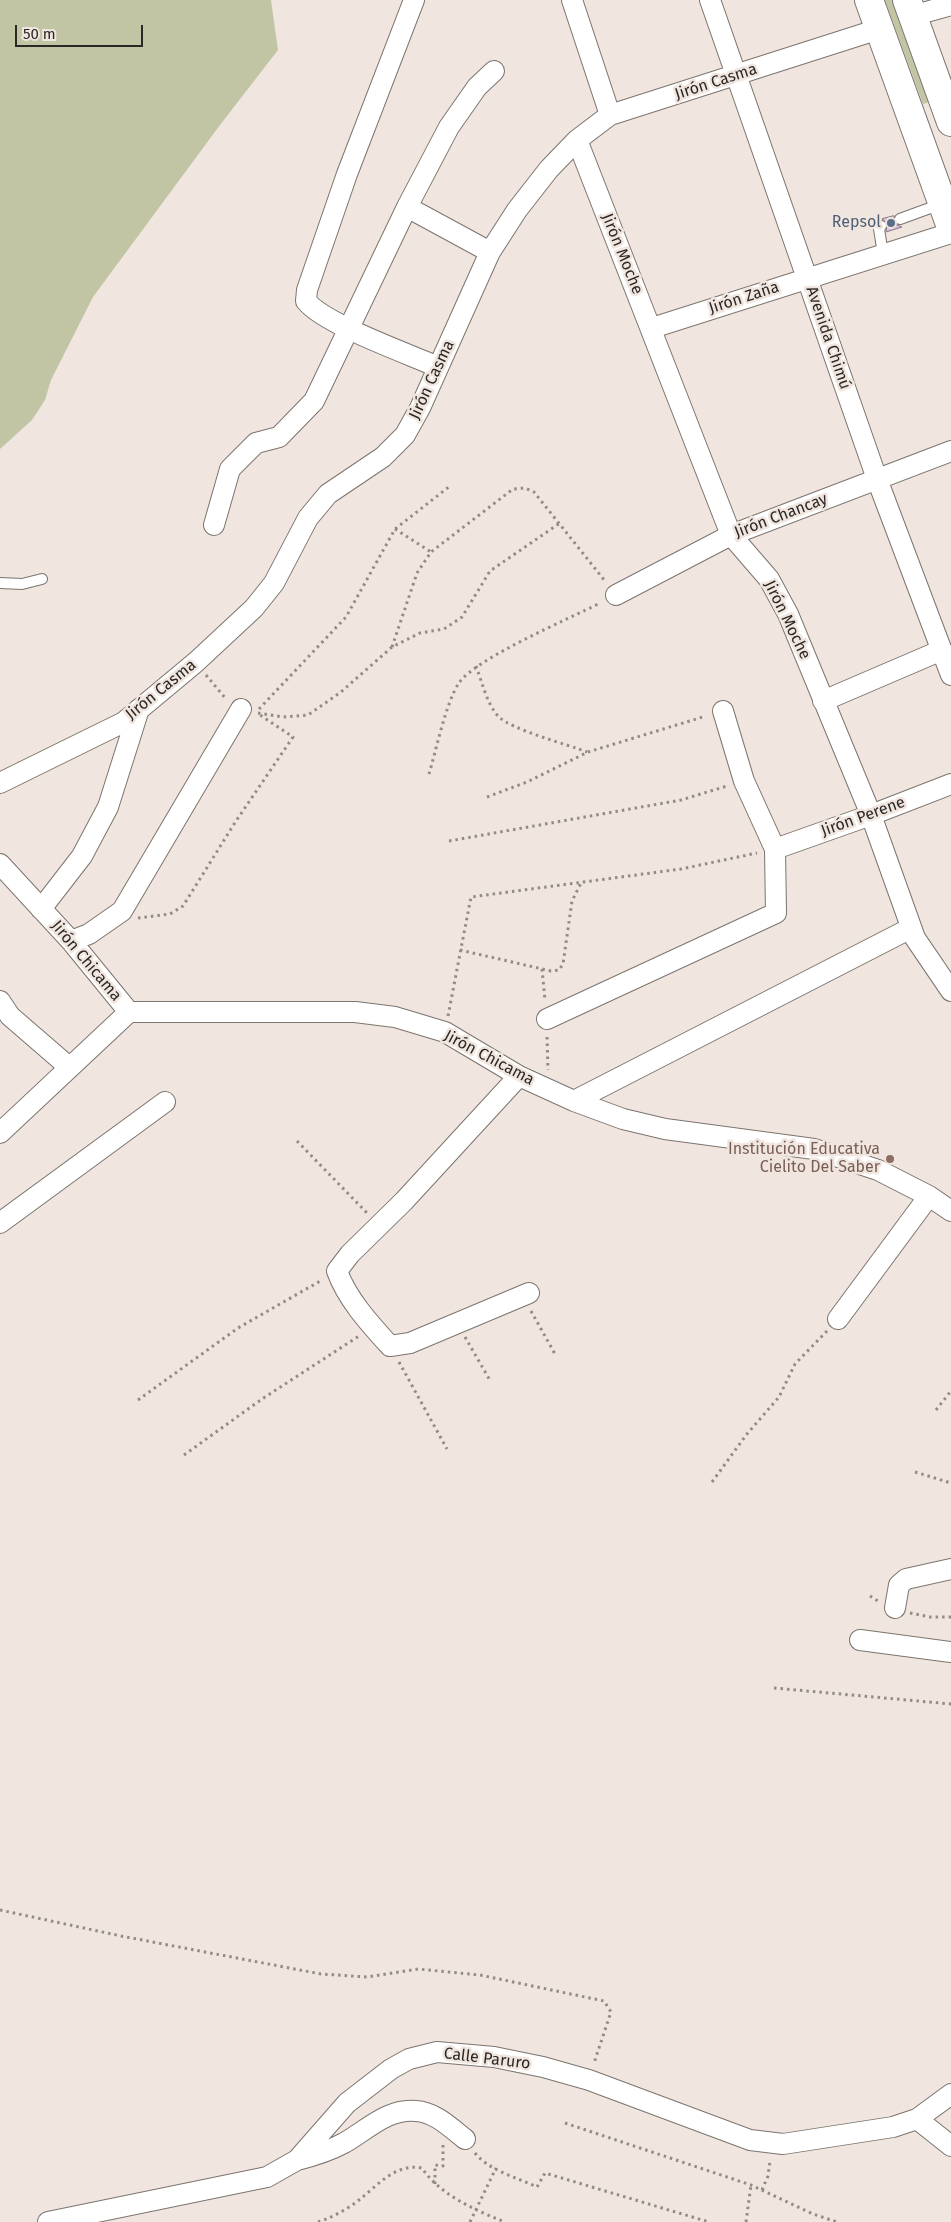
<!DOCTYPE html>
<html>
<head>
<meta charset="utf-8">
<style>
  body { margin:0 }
  #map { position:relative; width:951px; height:2222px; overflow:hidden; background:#f0e6df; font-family:"Fira Sans",sans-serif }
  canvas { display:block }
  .scale { position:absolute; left:15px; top:25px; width:128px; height:22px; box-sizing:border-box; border:2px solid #2b2725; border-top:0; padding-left:6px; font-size:15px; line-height:18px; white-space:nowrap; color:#2b2725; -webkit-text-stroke:4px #f0e6df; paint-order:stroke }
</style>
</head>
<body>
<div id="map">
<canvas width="951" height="2222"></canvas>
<div class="scale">50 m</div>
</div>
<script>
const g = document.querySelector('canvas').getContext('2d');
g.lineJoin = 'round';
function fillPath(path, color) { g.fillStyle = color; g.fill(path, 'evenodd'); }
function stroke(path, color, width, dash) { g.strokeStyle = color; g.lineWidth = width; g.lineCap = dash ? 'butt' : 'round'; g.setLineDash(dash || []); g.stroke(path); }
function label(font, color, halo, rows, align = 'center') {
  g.font = font + ' "Fira Sans",sans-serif'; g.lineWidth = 5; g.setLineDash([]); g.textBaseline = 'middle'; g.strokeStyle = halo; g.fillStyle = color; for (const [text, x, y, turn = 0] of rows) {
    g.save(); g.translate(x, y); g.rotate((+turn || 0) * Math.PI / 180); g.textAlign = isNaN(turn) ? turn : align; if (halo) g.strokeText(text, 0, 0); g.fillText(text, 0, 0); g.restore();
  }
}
fillPath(new Path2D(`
  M0 0H271L278 50 220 125 93 297 51 380 45 400 32 420 0 449Z
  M885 0H893L930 102 923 104Z`), '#c2c5a4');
const building = new Path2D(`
  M894 216 895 224 902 227 886 232 887 223 882 219Z`);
fillPath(building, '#e3b7df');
stroke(building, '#867e85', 1);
const service = new Path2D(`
  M900 219 941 204
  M881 226 879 229 883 254
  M0 583 22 584 42 579`);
const minor = new Path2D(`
  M414 0 347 174 307 290 306 301C324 324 409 354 438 367
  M572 0 610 115
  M710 0 877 479 951 675
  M912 16 951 5
  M577 140 731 535 769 579 788 614 871 815 915 938 951 991
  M407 207 490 252
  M652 328 951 233
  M214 525 230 469 256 443 279 437 314 401 407 207 449 127 477 87 494 71
  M616 595 731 535 951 451
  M823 701 942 650
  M0 783 124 722 196 662 254 608 274 583 308 518 328 494 383 457 405 435 420 408 490 252 517 210 549 169 577 140 610 115 879 29
  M775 849 871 815 951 784
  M0 864 71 941 129 1012H355L395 1017 445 1032 519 1076 574 1101 623 1119 665 1129 814 1149 878 1170 929 1196 951 1211
  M41 909 82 856 108 807 139 709
  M71 941 89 934 122 911 241 709
  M0 1001 10 1016 69 1067
  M547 1019 776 913 775 849 744 781 723 711
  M519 1076 404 1201 350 1254 337 1271C347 1299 370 1324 390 1346L410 1343 529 1293
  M574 1101 911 928
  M0 1133 129 1012
  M0 1223 165 1102
  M838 1319 929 1196
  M895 1608 899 1585 906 1579 951 1569
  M860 1640 951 1652
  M917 2119 951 2146
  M297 2160C313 2156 329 2151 344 2143 367 2130 388 2108 416 2111 435 2112 451 2128 465 2139
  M48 2222 267 2177 297 2160 347 2103 391 2069 409 2059 437 2052 494 2057 543 2067 589 2080 750 2140 783 2144 893 2127 917 2119 951 2094`);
const secondary = new Path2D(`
  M869 0 951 227
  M907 0 951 122`);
stroke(service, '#7c746e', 12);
stroke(minor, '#7c746e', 22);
stroke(secondary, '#7c746e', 30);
stroke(new Path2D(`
  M395 529 431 552
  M392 647 417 573 431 552 513 489 525 488 534 492 605 581
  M476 666C482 682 487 704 498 716 511 730 567 744 587 752
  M206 675 226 699
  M259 709 346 617 395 529 450 486
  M258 713 283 717 308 715 341 692 392 647 420 633 444 629 462 617 490 571 560 523
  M429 774C436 751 446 702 459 683 476 658 569 619 600 603
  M487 797 527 782 588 752 706 716
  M449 841 681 800 727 786
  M138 918 170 914 183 906 236 821 293 737 257 713
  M460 950 551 971 559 970 563 964 572 901 581 883
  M542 969 545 1000
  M448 1016 471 897 681 869 757 853
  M547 1037 548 1070
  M297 1141 367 1213
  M531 1311 555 1354
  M465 1337 491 1382
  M399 1362 447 1449
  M138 1400 238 1328 322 1280
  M936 1410 951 1391
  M184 1455 262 1399 359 1336
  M915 1472 951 1483
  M712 1482 747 1434 779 1397 795 1364 827 1331
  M870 1596 878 1601
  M910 1613 930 1617H951
  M774 1688 951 1704
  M0 1910 121 1936 321 1974 367 1977 418 1969 480 1975 604 2001 611 2012 594 2063
  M565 2123 751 2185 813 2214 837 2222
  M475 2153C488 2170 518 2178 537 2187L545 2173 709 2222
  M435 2184V2165L443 2166V2144
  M762 2190 768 2176 770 2161
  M318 2222C333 2217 346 2210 359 2200 377 2186 395 2163 422 2168 440 2195 475 2210 505 2222
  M470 2222 496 2168
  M746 2222 751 2185`), '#928b87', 3, [2.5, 4]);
stroke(service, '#fff', 10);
stroke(minor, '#fff', 20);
stroke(secondary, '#fff', 28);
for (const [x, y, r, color] of [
  [891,223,5,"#5c6f8a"],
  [890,1159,5,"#8d6e63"]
]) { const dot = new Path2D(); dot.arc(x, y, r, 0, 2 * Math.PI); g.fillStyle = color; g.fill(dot); stroke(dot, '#f0e6df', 2); }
label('16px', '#2b2725', '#f0e6df', [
  ["Jirón Casma",716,82,-18],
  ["Jirón Moche",622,254,68],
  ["Jirón Zaña",744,298,-18],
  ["Avenida Chimú",828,338,71],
  ["Jirón Casma",432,380,-65],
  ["Jirón Chancay",781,516,-21],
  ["Jirón Moche",787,620,64],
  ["Jirón Casma",161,690,-39],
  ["Jirón Perene",863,817,-20],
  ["Jirón Chicama",86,961,50],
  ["Jirón Chicama",489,1058,28],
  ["Calle Paruro",487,2059,7]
]);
label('16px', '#4e5e75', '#f0e6df', [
  ["Repsol",881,223]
], 'right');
label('16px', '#785e54', '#f0e6df', [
  ["Institución Educativa",880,1150],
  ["Cielito Del Saber",880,1168]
], 'right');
</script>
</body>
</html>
